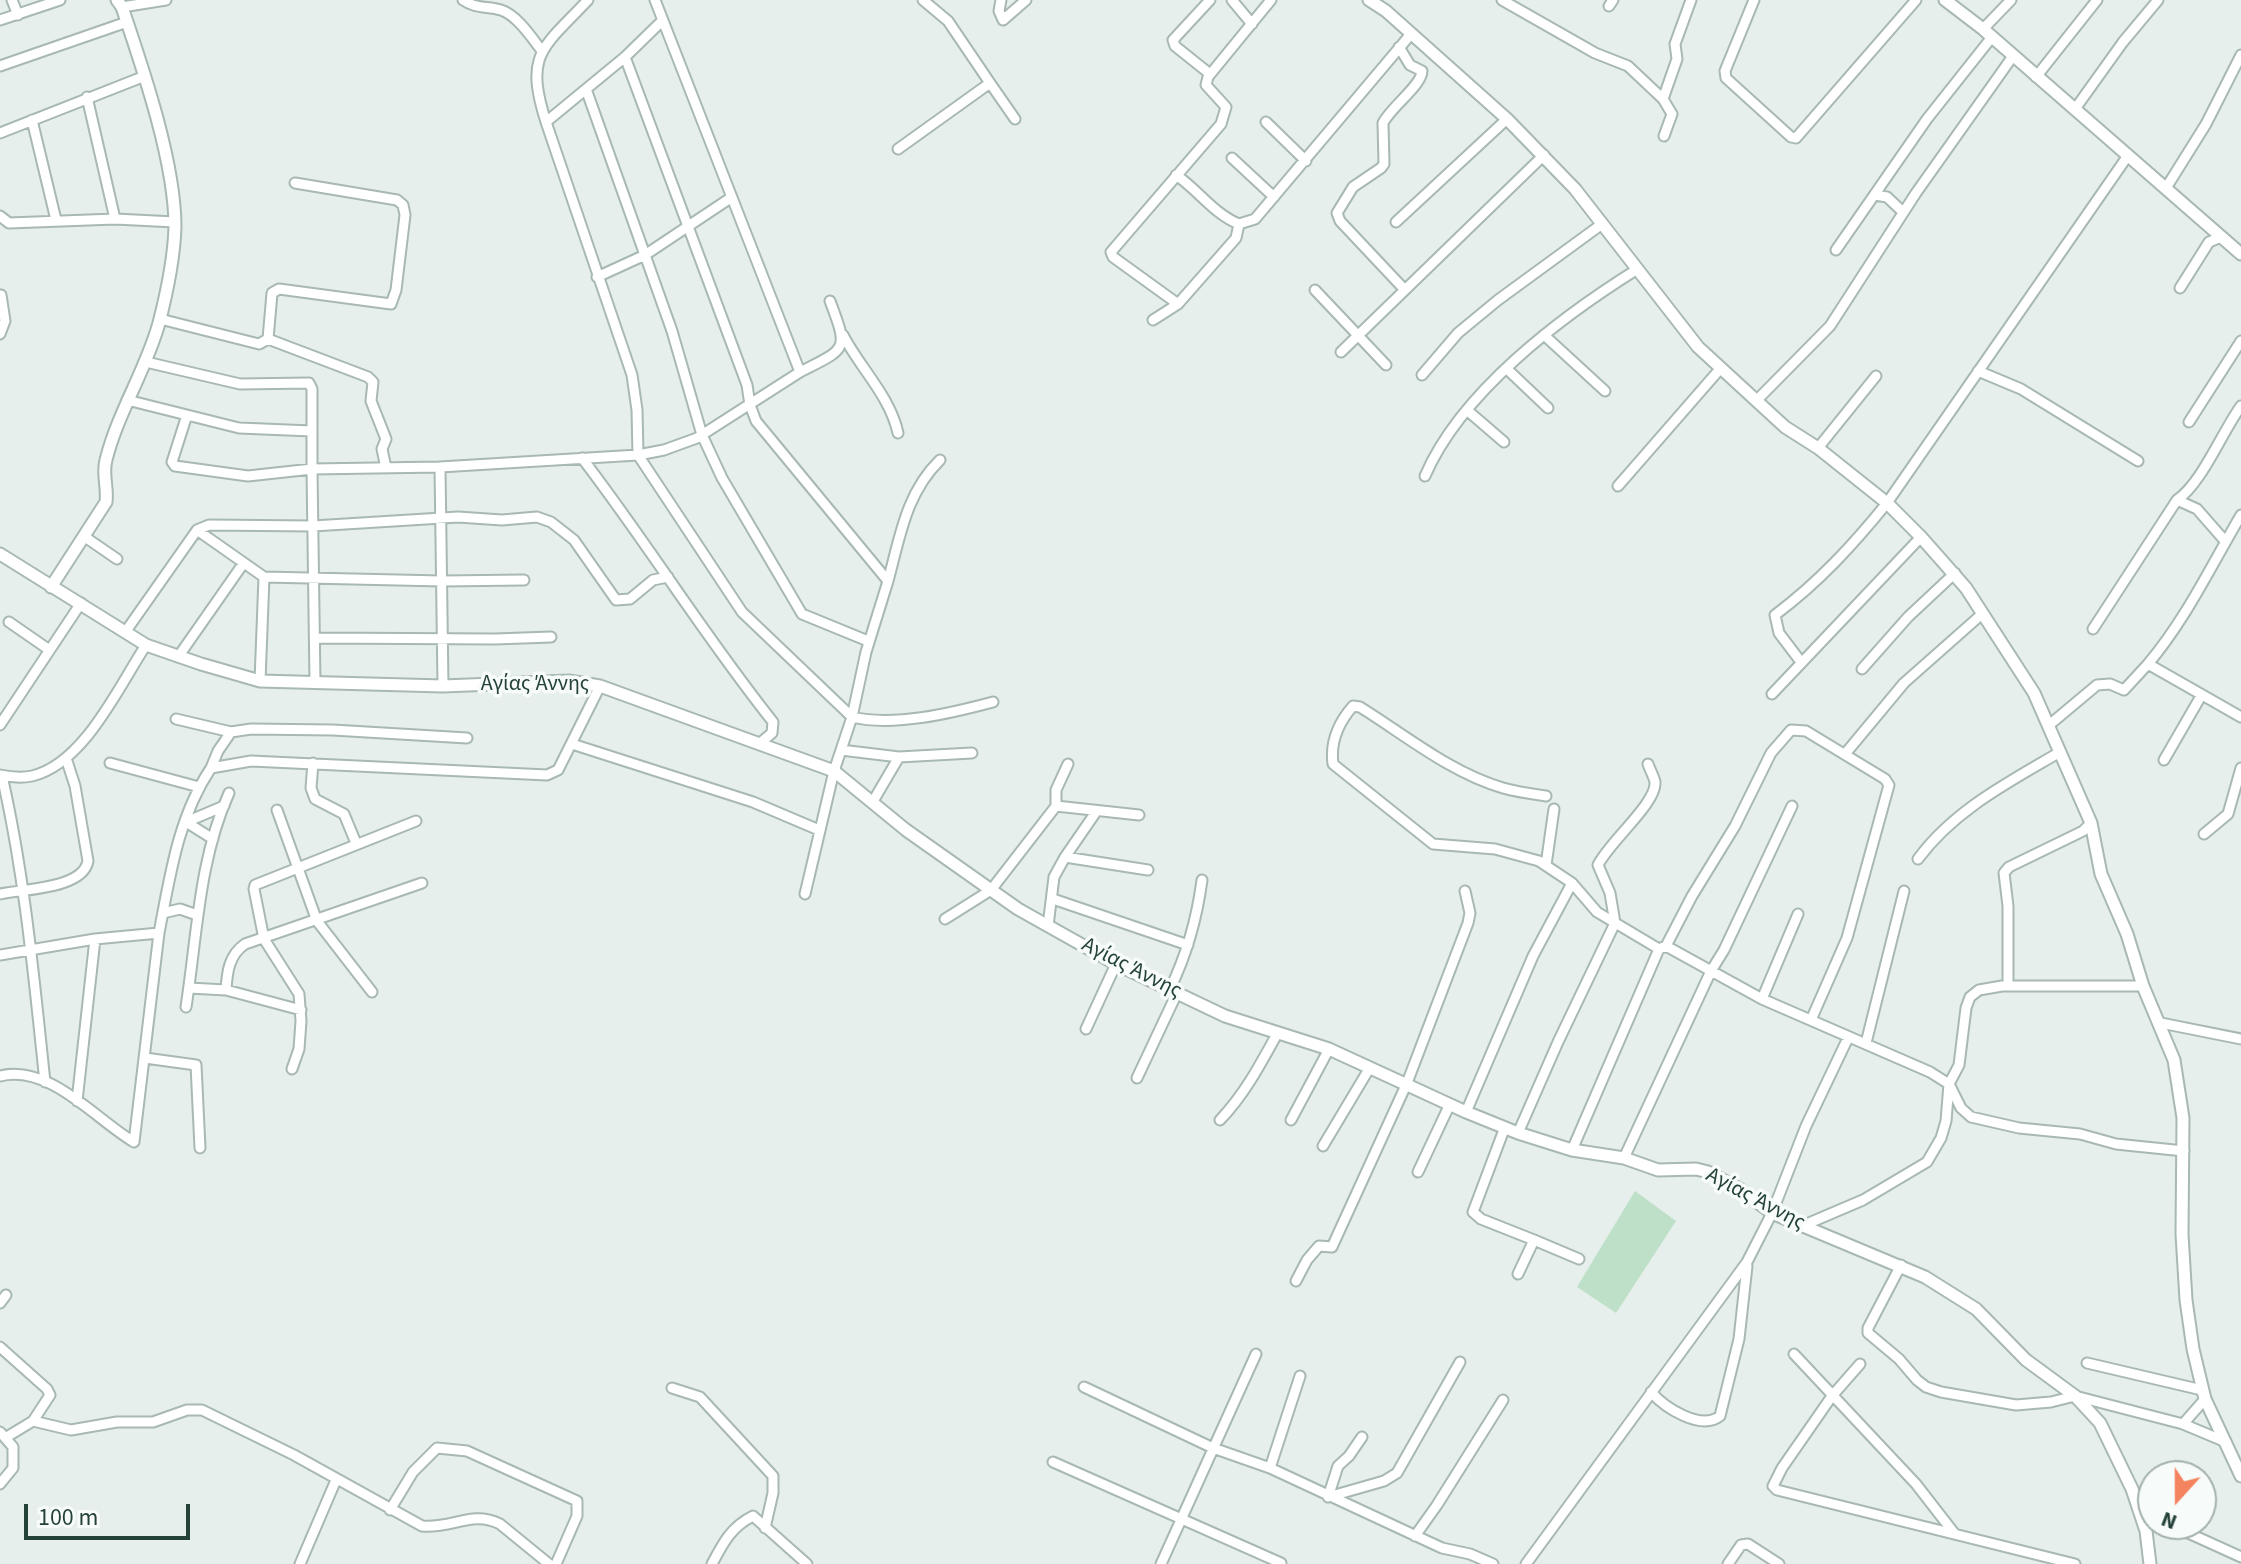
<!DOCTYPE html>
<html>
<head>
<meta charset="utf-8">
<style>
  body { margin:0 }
  #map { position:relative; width:2241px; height:1564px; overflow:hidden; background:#e6efeb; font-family:"Source Sans 3",sans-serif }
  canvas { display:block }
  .north { position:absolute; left:2137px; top:1460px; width:80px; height:80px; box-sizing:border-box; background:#f7fbf9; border:2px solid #a3b1ad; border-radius:50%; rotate:201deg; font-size:22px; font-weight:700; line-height:32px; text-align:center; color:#24423a }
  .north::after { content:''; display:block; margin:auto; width:28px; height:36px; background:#f4845f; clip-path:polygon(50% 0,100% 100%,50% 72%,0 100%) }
  .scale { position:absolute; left:24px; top:1504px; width:166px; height:36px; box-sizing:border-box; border:4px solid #24423a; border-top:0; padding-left:10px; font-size:24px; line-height:28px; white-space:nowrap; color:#24423a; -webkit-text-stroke:6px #f7fbf9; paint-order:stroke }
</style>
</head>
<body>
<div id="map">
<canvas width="2241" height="1564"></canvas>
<div class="north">N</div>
<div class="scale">100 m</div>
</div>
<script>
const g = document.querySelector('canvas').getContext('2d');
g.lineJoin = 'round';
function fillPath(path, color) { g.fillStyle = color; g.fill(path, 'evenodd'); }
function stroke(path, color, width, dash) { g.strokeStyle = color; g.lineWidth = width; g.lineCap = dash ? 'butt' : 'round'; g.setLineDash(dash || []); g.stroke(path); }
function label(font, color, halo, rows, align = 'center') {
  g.font = font + ' "Source Sans 3",sans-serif'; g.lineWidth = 7; g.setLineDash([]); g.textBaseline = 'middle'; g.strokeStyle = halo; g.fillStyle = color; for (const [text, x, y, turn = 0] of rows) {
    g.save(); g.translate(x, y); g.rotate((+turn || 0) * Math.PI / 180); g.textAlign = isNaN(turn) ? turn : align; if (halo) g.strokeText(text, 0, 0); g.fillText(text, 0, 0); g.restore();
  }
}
fillPath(new Path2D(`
  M1635 1191 1676 1221 1616 1313 1577 1287Z`), '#bfe0c8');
const minor = new Path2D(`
  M12 0 18 15
  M463 0C476 9 487 6 501 10 517 15 532 38 542 51
  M1001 0 999 11 1003 20 1026 0
  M1232 0 1252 24
  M1502 0 1595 53 1628 66 1663 99
  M1754 0 1725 71 1726 78 1791 137 1796 138 1916 0
  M1609 6 1613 0
  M122 7 166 0
  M0 20 60 0
  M662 21 625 57 546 122 632 375 637 410 638 455 742 612 852 717 834 771 805 894
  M1983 29 2011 0
  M1399 47 1410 65 1422 71C1422 85 1391 107 1383 123L1384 164 1381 168 1353 187 1337 213 1340 221 1404 289
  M625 57 747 385 750 405 756 421 888 581 866 652 852 717C894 727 952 713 993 702
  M0 66 127 22
  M1210 74 1175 46 1173 40 1210 0
  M2036 77 2097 0
  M990 83 1015 119
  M586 89 672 331 702 435 722 478 802 614 868 641
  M87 97 115 219
  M2075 109 2123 42 2158 0
  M32 120 56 220
  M546 122C524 53 543 48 588 0
  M1266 122 1306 161
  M0 133 145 76
  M1664 136 1672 114 1663 99 1677 59 1675 44 1691 0
  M898 149 990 83 948 21 923 0
  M1232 158 1274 197
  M1176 175C1197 189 1215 215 1239 224
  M2166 188 2206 124 2241 55
  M1875 195 1887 197 1903 212
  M0 216 9 223 115 219 175 222
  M1396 222 1507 119
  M1836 250 1927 119 1992 37
  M597 277 645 255 732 197
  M2180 288 2209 242 2221 237
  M1315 290 1386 365
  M1178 304 1113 257 1111 252 1221 124 1226 107 1206 85 1208 77 1271 0
  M160 319 259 344 268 339 272 293 279 289 391 304 396 290 405 215 403 205 397 200 295 183
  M1153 320 1178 304 1236 238 1239 224 1255 219 1411 34
  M0 334 5 321 1 295
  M843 335C860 368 890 396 898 433
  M1544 335 1605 391
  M268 339 368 377 373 382 371 401 386 439 382 449 386 468
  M1341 352 1544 155
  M146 362 240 384 309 383 312 389V469L248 476 175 466 172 462 187 415
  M1507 369 1548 408
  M1978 371 2021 389 2138 461
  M800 372C847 348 849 351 830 301
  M1422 375 1458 333 1498 300 1602 224
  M127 400 239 428 312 431
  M1756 401 1830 326 1916 193 2013 56
  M1468 411 1504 442
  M2189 422 2241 341
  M1818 448 1876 376
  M582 458C648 544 705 637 773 722L772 733 759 744
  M1425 476C1461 392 1561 317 1636 270
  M1618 486 1720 369
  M2177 500C2202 483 2222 432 2241 406
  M197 530 264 577 442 581 524 580
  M85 537 117 559
  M888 581C900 537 906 493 940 460
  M9 622 48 649
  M2093 629 2177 500 2197 509 2225 541
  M126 631 197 530 209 525 313 526 458 517 502 520 537 517 551 522 574 540 616 600 630 599 653 580 668 577
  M315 638 495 639 551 637
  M178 657 243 564
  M1801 662 1779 633 1775 615C1819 582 1853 545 1887 503L2127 157
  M2148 664C2186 619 2211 566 2241 515
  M1862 669 1908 617 1955 573
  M260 681 264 577
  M315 683 312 469 440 467
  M443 686 440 467 638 455 664 450 697 438 800 372 655 0
  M1772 694 1921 537
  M176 719 231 732 251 729 333 730 467 738
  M0 725 81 603
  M2048 726 2097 685 2110 684 2124 690 2148 664 2241 717
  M572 744 753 802 819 830
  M841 750 899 757 972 753
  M1845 754 1904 683 1982 614
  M2164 760 2201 696
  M110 763 199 787
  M313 763 311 788 315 799 344 814 356 843
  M211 768 218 751 231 732
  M0 775C10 777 22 778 32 776 84 764 119 686 146 645
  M2 776C25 877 34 979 45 1082
  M1546 796C1532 794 1517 792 1503 788 1451 773 1405 735 1360 707L1353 706C1339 722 1330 742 1333 764L1433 844 1495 849 1539 861 1572 883 1597 912 1659 949 1666 946 1762 999 1930 1072 1949 1084 1961 1108 1971 1117 2019 1128 2080 1134 2116 1144 2184 1151
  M872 803 899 757
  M1056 806V790L1068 764
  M277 810 317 921 372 992
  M186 822 224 806
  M186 822 213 839
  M2204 834 2228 814 2241 768
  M1065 857 1148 870
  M1918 859C1954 810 2009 782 2060 752
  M1546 865 1554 809
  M0 894C23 889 83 889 88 861L75 786 66 758
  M1053 899 1188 945
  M163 913 180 909 197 915
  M945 919 991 890 1056 806 1139 815
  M1048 926 1054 877 1065 857 1096 812
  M1666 946 1692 896 1735 826 1771 753 1791 730 1806 731 1885 779 1889 785 1847 938 1811 1020
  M0 955 95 939 159 933C170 876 178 817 211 768L251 761 547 775 558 770 600 686
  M2008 986V906L2004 873 2009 867 2083 831 2091 823
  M189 988 226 990 301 1010
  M1170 989C1187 954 1197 918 1202 880
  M226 990C227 972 229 955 245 944L422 883
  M1762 999 1798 914
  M186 1007C197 936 199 859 229 793
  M2161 1023 2241 1039
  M1086 1029 1116 964
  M1866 1043 1904 891
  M145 1058 196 1065 200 1148
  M292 1069 299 1049 301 1021 299 994 264 939 254 889 255 885 416 821
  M0 1076C50 1064 95 1119 134 1142L159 933
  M1137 1078 1177 993
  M77 1101 95 939
  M1466 1112 1533 956 1572 883
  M1220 1120C1244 1095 1260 1065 1277 1034
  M1291 1120 1329 1049
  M1505 1127 1473 1212 1481 1219 1534 1240 1518 1274
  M1518 1133 1558 1042 1615 923 1610 893 1598 865C1609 842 1657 803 1655 782 1654 777 1650 770 1648 764
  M1323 1146 1369 1069
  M1572 1150 1659 949
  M1624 1158 1711 971 1724 950 1792 806
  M1418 1172 1450 1104
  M1802 1226 1863 1200 1927 1162 1941 1138 1946 1121 1949 1084 1959 1065 1966 1008 1970 997 1979 990 2002 986H2143
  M1534 1240 1579 1259
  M1901 1265 1868 1328V1333L1899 1359 1917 1380 1926 1387 1941 1392 2016 1405 2051 1402 2075 1396 2183 1424 2205 1399
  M1296 1281 1307 1260 1319 1246 1332 1247 1407 1083 1468 923 1470 913 1465 891
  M0 1303 6 1295
  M0 1347 47 1389 50 1395 33 1421
  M1794 1354 1916 1484 1954 1533
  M2087 1363 2202 1390
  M1860 1364 1832 1396 1782 1468 1773 1486 1777 1490 2075 1564
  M1084 1387 1213 1448 1270 1468 1442 1548 1470 1554 1493 1564
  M672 1388 700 1397 773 1476V1493L765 1528
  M1651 1392C1665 1408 1701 1431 1720 1416L1739 1339 1747 1266
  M2183 1424 2226 1442
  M0 1432 13 1447V1468L0 1484
  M5 1438 33 1421 71 1430 117 1422H153L187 1410H202L294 1455 422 1526C452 1529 472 1510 500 1524L549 1564
  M1053 1462 1281 1563
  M1270 1468 1300 1376
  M1328 1497 1384 1481 1397 1473 1460 1362
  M1328 1497 1338 1466 1349 1456 1362 1437
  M390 1510 413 1472 437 1448 467 1451 577 1501V1516L556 1564
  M2163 1524 2175 1527 2241 1557
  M1415 1536 1437 1505 1503 1400
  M300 1564 336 1480
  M712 1564C723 1543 731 1527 753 1516L807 1564
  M1161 1564 1256 1354
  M1526 1564 1747 1262 1772 1213 1806 1126 1848 1038
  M1728 1564 1741 1545 1748 1544 1779 1564`);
const tertiary = new Path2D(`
  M1369 0 1386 11 1507 119 1575 189 1698 347 1785 427 1818 448 1887 503 1921 537 1966 588 2034 693 2091 823 2101 874 2127 934 2143 986 2174 1060 2183 1118 2182 1234 2186 1300 2193 1349 2205 1399 2241 1476
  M1945 0 1983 29 2241 254
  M0 554 146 645 201 664 260 681 443 686 569 681 600 686 834 771 906 830 1018 909 1116 964 1225 1016 1329 1049 1466 1112 1518 1133 1572 1150 1624 1158 1658 1170 1696 1169 1708 1172 1738 1188 1772 1213 1925 1277 1976 1309 2026 1360 2075 1396 2100 1423 2132 1489 2146 1531 2150 1564
  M51 587 106 502C108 487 102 474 106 460 118 412 146 370 159 323 167 292 174 259 175 227 175 162 143 69 122 7L117 0`);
stroke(minor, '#a8b8b2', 13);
stroke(tertiary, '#a8b8b2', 15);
stroke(minor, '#fff', 9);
stroke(tertiary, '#fff', 11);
label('22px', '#24423a', '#f7fbf9', [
  ["Αγίας Άννης",535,685],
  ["Αγίας Άννης",1131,969,27],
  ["Αγίας Άννης",1755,1200,28]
]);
</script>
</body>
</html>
